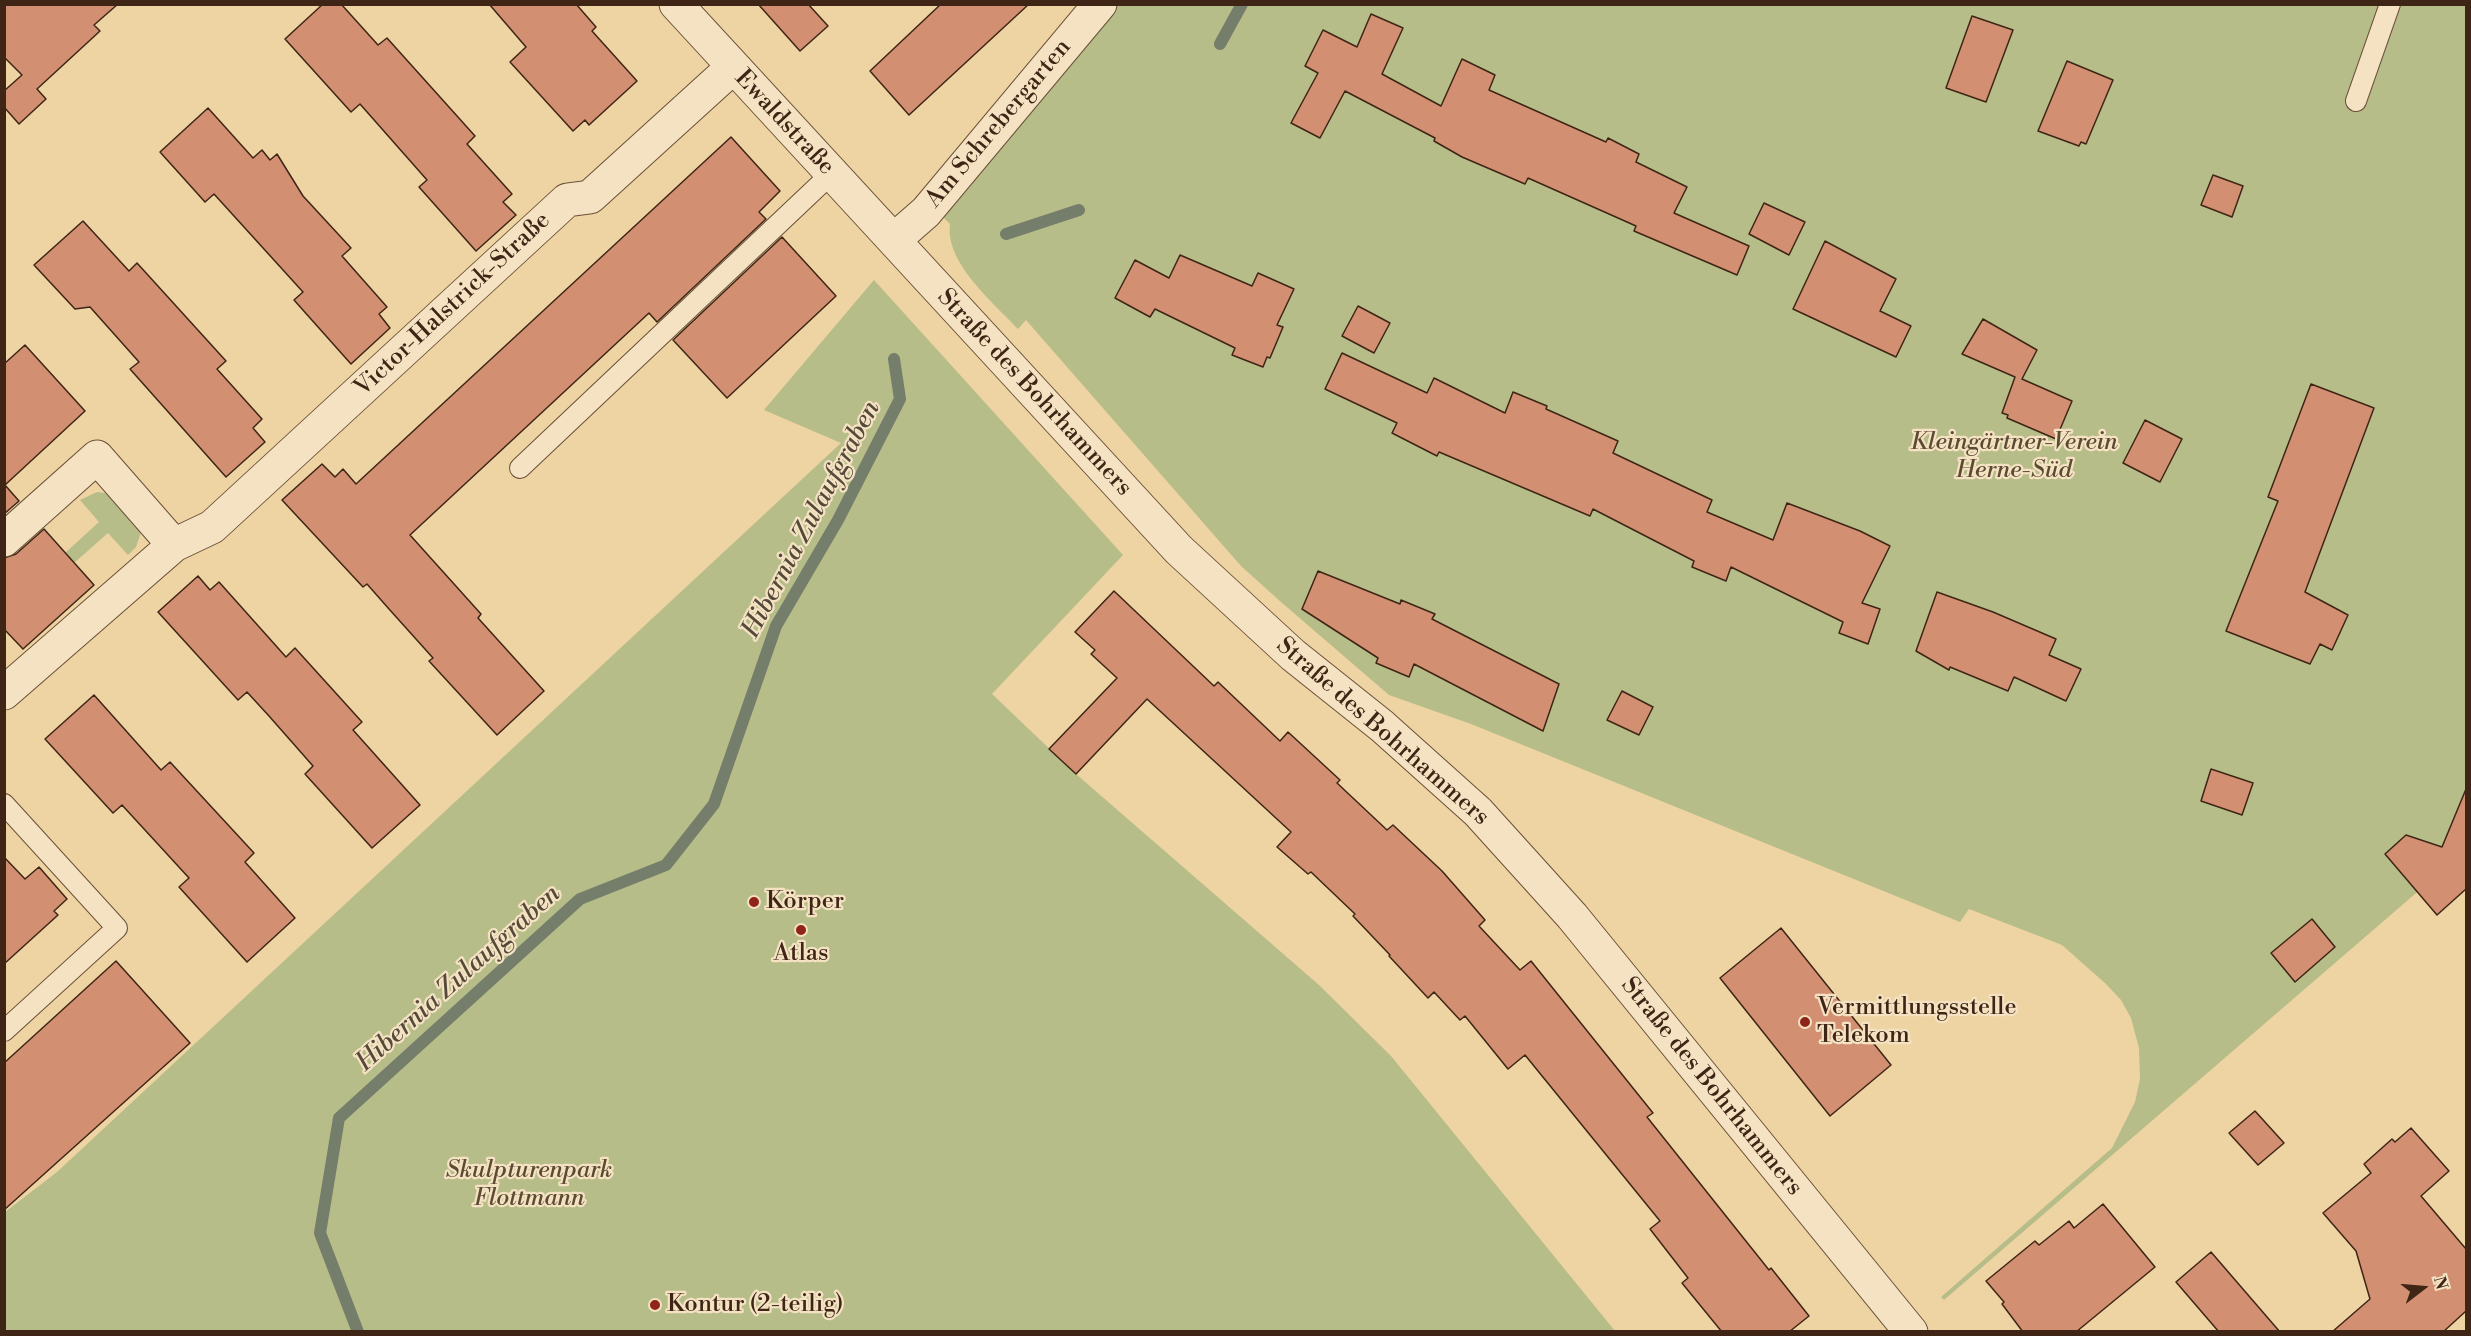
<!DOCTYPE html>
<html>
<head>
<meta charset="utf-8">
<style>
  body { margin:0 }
  #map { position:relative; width:2471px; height:1336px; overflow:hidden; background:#eed3a3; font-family:"Libre Bodoni",serif }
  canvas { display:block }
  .frame { position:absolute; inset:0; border:6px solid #3e2515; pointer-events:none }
  .north { position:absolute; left:2393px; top:1258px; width:60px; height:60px; -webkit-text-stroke:4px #f4e2c3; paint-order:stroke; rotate:74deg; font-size:16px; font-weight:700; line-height:24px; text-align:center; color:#3e2515 }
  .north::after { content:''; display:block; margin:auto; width:21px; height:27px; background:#3e2515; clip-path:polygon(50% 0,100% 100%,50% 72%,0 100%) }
</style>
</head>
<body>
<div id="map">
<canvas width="2471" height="1336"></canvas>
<div class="frame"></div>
<div class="north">N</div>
</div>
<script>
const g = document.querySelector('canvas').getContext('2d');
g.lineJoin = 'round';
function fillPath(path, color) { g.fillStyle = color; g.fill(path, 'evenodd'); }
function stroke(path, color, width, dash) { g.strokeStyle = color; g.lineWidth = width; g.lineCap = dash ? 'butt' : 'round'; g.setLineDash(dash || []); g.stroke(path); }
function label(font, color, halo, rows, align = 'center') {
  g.font = font + ' "Libre Bodoni",serif'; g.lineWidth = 4.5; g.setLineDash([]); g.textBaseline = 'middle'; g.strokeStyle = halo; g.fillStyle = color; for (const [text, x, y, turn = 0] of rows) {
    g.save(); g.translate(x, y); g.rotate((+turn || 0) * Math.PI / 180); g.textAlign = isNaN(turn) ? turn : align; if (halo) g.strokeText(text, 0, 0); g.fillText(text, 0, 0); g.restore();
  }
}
fillPath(new Path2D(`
  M1118 5H2466V850L1944 1300 1941 1297 2112 1148 2135 1102 2140 1079 2139 1048 2131 1018 2121 1000 2106 984 2062 945 1969 909 1960 922 1471 724 1389 695 1281 602 1241 566 1026 320 1018 329C993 302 945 263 950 224L942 216Z
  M874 280 1123 555 992 694 1076 774 1319 985 1391 1056 1615 1331 5 1332V1212L57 1172 841 443 764 410Z
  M97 492 112 494 141 532 136 547 128 555 108 533 74 563 65 553 99 522 80 500Z`), '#b6bd88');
stroke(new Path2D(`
  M1220 44 1242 4
  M1006 234 1079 210
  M358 1332 320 1233 339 1118 580 899 666 865 714 804 776 626 838 520 900 399 894 359`), '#757d6b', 12);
const building = new Path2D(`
  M4 4H118L94 25 100 31 37 89 46 99 19 124 4 107V91L22 75 4 57Z
  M323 4H341L378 45 387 38 475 136 467 144 512 194 503 202 516 215 476 251 419 187 427 180 360 104 351 112 285 39Z
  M489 4H576L596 27 592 31 637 81 589 125 585 120 573 131 510 62 526 47Z
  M758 4H808L828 26 800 51Z
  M941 4H1029L909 115 870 71Z
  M1371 14 1403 28 1382 74 1441 106 1462 59 1495 75 1489 90 1606 142 1608 138 1639 154 1636 162 1687 187 1674 213 1749 246 1737 275 1634 231 1636 226 1528 178 1525 184 1462 157 1434 141 1435 138 1345 91 1320 138 1291 123 1318 73 1305 66 1323 30 1357 47Z
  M1972 16 2013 30 1986 102 1946 88Z
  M2067 61 2113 80 2086 144 2081 142 2079 146 2038 131Z
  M208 108 253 158 262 150 270 160 277 154 303 196 351 248 342 256 387 307 379 314 390 328 351 364 294 300 303 292 214 194 205 202 160 152Z
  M731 137 780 191 759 212 766 219 657 322 649 313 410 535 481 614 478 618 544 691 497 735 429 661 433 658 389 609 367 584 363 587 282 500 322 464 335 477 343 469 356 484Z
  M2213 175 2243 186 2232 217 2201 205Z
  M1764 203 1805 222 1789 255 1749 234Z
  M83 221 129 271 137 263 226 361 217 369 262 419 253 428 265 442 226 477 130 369 139 362 90 307 75 309 34 265Z
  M782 237 836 296 727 398 673 340Z
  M1825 241 1896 279 1880 311 1911 326 1896 357 1793 309Z
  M1180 255 1252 286 1258 273 1294 289 1277 325 1283 327 1270 358 1267 357 1263 367 1232 355 1235 348 1155 309 1150 317 1115 298 1135 260 1169 278Z
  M1358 306 1390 323 1374 353 1342 336Z
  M1983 319 2037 350 2022 379 2072 401 2056 439 2007 418 2008 415 2002 413 2015 377 1962 354Z
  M25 345 85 411 5 485 19 501 4 514V364Z
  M1342 353 1427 393 1434 378 1505 413 1513 392 1547 406 1546 409 1618 441 1613 453 1712 500 1707 512 1773 540 1787 503 1860 531 1890 546 1862 603 1880 609 1868 644 1839 633 1843 622 1731 567 1726 581 1692 567 1694 561 1593 509 1590 516 1439 452 1437 456 1392 433 1397 423 1325 389Z
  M2311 384 2374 408 2305 592 2348 615 2332 650 2320 644 2310 664 2226 631 2278 501 2268 497Z
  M2145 420 2182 439 2160 482 2123 463Z
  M44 529 94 585 23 649 4 629V558L16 554Z
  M1318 571 1400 604 1401 600 1435 614 1432 619 1559 684 1543 731 1414 664 1409 677 1376 663 1378 658 1302 609Z
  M198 576 210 590 219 582 286 657 295 648 362 722 353 730 420 805 372 848 305 774 313 766 269 716 247 692 238 700 158 612Z
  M1114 591 1214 686 1218 682 1280 741 1288 732 1340 780 1337 783 1387 830 1393 825 1442 871 1485 920 1479 926 1520 970 1531 961 1653 1113 1647 1117 1769 1270 1771 1268 1809 1316 1789 1332H1722L1682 1283 1688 1278 1650 1229 1660 1221 1525 1055 1508 1069 1465 1016 1460 1020 1434 992 1428 998 1389 956 1390 955 1353 916 1355 914 1311 872 1308 874 1277 847 1291 832 1147 699 1076 774 1049 749 1117 678 1091 654 1095 650 1075 632Z
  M1937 592 1993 612 2056 639 2049 655 2081 669 2066 701 2014 677 2008 691 1950 667 1949 670 1916 651Z
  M1622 691 1653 707 1639 735 1607 720Z
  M94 695 161 770 170 762 254 853 245 862 295 918 247 962 179 887 189 878 167 854 122 805 113 813 45 739Z
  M2211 769 2253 783 2242 815 2201 801Z
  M2466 789V889L2437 915 2385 854 2406 835 2442 847Z
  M4 857 25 879 39 867 67 899 54 911 58 915 4 964Z
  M2312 919 2335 947 2295 982 2271 953Z
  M1781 928 1891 1065 1830 1116 1720 978Z
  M116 961 190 1043 4 1210V1063Z
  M2255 1111 2284 1143 2258 1165 2229 1133Z
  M2411 1128 2449 1171 2421 1196 2466 1249V1311L2443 1332H2332L2370 1299 2356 1251 2323 1213 2371 1173 2364 1164 2392 1139 2395 1142Z
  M2103 1204 2155 1267 2076 1332H2023L2002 1304 2004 1302 1986 1281 2035 1241 2039 1245 2069 1221 2074 1228Z
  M2211 1252 2280 1332H2219L2176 1282Z`);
fillPath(building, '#d28f71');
stroke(building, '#3e2515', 1.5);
const lane = new Path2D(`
  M2356 101 2390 4
  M520 468 831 174
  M4 804 117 928 4 1031`);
const street = new Path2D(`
  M676 4 1179 550 1293 655 1382 726 1478 812 1572 916 1911 1332
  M894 240 926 212 1100 4
  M4 540 97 457 174 545
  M4 693 174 545 212 527 567 200 590 197 732 68`);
stroke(lane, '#6a5038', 22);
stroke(street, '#6a5038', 35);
stroke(lane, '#f4e2c3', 20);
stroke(street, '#f4e2c3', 33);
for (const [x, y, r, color] of [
  [754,902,6,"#8f2418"],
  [801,930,6,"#8f2418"],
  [1805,1022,6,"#8f2418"],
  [655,1305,6,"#8f2418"]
]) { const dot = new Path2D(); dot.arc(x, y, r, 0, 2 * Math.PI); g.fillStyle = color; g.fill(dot); stroke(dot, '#f4e2c3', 2); }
label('24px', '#3e2515', '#f4e2c3', [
  ["Ewaldstraße",784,123,47],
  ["Am Schrebergarten",999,124,-50],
  ["Victor-Halstrick-Straße",453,305,-43],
  ["Straße des Bohrhammers",1034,393,47],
  ["Straße des Bohrhammers",1382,732,41],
  ["Straße des Bohrhammers",1711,1087,51]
]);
label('italic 24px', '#5c4b32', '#f4e2c3', [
  ["Kleingärtner-Verein",2014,443],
  ["Herne-Süd",2014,471],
  ["Skulpturenpark",529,1171],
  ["Flottmann",529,1199]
]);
label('24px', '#3e2515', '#f4e2c3', [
  ["Körper",766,902],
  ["Atlas",801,954,"center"],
  ["Vermittlungsstelle",1817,1008],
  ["Telekom",1817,1036],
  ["Kontur (2-teilig)",667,1305]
], 'left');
label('italic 26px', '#554a39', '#f4e2c3', [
  ["Hibernia Zulaufgraben",812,520,-62],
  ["Hibernia Zulaufgraben",459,979,-42]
]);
</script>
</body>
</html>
